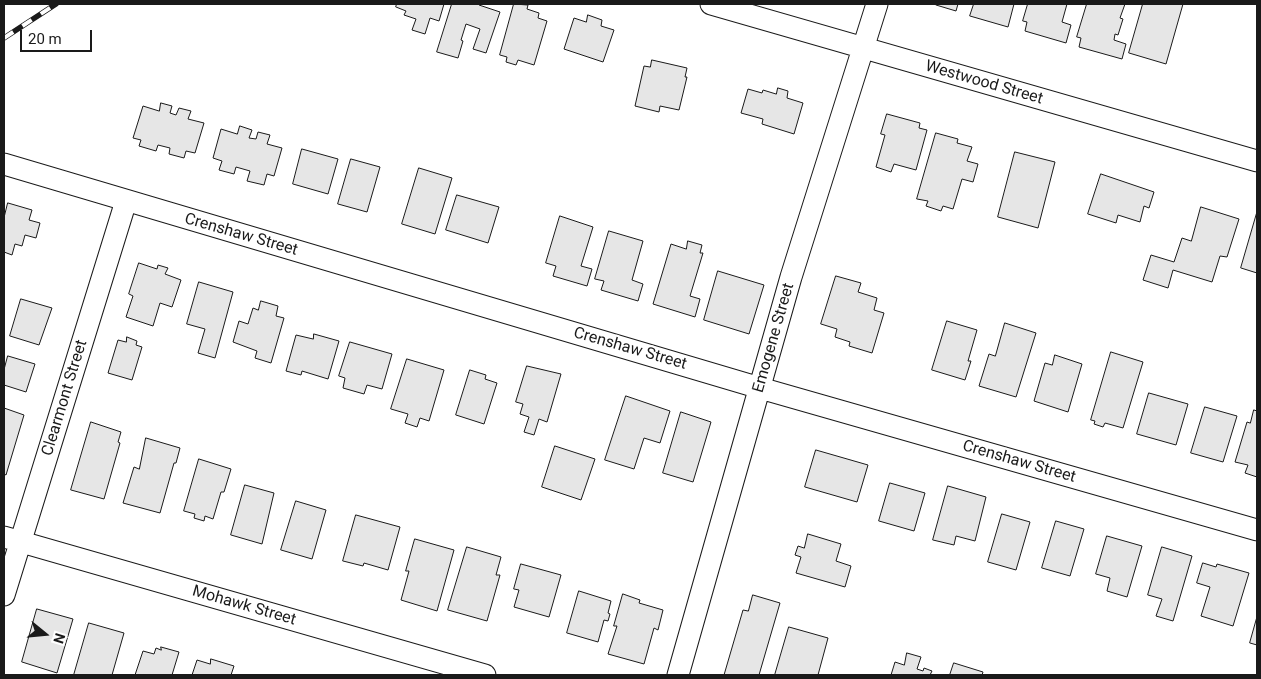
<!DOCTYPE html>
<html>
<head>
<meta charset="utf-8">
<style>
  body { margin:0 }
  #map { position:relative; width:1261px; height:679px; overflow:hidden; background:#fff; font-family:Roboto,sans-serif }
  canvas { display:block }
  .frame { position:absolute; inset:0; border:5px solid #1a1a1a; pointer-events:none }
  .north { position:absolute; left:20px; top:609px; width:50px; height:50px; -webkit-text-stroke:4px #fff; paint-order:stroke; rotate:107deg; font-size:14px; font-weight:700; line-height:20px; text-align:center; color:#1a1a1a }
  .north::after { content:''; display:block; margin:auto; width:18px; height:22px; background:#1a1a1a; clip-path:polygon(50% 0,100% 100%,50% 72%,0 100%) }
  .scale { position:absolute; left:20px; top:30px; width:72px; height:22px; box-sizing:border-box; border:2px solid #1a1a1a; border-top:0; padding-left:6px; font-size:15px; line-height:18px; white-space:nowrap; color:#1a1a1a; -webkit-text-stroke:4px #fff; paint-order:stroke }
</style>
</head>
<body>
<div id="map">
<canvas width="1261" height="679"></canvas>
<div class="frame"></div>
<div class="north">N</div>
<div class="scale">20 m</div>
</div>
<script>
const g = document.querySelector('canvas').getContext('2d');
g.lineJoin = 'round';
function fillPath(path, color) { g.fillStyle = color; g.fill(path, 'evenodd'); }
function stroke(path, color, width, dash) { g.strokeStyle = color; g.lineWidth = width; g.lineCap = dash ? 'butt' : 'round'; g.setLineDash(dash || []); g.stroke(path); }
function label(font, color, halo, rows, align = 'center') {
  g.font = font + ' Roboto,sans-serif'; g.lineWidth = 4; g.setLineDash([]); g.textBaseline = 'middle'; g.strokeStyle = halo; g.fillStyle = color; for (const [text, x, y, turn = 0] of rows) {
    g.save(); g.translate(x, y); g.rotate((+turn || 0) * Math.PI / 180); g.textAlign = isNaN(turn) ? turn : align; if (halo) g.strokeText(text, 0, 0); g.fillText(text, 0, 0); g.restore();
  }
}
const building = new Path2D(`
  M397 4H444L439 21 430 18 425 34 412 30 416 19 404 15 406 11 396 7Z
  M452 4H479V5L500 12 486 53 473 49 480 29 466 24 461 40 463 41 458 58 437 52Z
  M514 4 528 5 527 9 539 13 538 18 547 21 534 65 518 60 516 65 506 62 507 57 500 55Z
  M936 4H958L956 11 936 5Z
  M974 4H1014L1008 27 970 16Z
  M1028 4H1067L1062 22 1071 25 1066 43 1025 31 1027 22 1023 21Z
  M1087 4H1125L1120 18 1123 19 1118 35 1115 34 1114 40 1126 44 1122 59 1079 47 1081 38 1077 37Z
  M1143 4H1183L1166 64 1129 53Z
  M588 15 602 20 601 26 614 30 603 62 564 49 574 18 586 22Z
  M652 60 687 68 685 77H687L679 110 660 106 659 112 635 106 644 66 650 67Z
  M778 88 788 91 787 98 803 103 794 134 762 124 763 119 741 113 748 89 762 93 763 90 776 94Z
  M161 103 172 106 170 113 176 115 179 108 191 111 188 119 204 123 195 153 186 151 184 158 169 154 170 148 158 145 156 151 139 146 141 140 133 138 143 106 159 111Z
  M887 114 920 123 919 128 927 130 916 170 894 164 891 172 876 167 885 135 881 134Z
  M240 126 252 130 249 138 256 139 258 132 270 135 267 144 282 148 274 176 267 174 264 185 247 181 250 171 236 167 234 174 219 170 222 161 213 158 221 129 237 134Z
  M936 133 958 139 957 143 972 147 967 161 978 164 973 182 962 179 953 209 943 206 941 211 926 206 928 201 917 199Z
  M302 149 338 159 328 194 293 184Z
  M1015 152 1055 162 1038 228 998 217Z
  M351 159 380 167 367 212 338 204Z
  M419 168 452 178 435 234 402 224Z
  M1101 174 1154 192 1149 208 1144 206 1140 222 1118 215 1116 223 1088 214Z
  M457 195 499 207 488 243 446 230Z
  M8 203 32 210 29 220 40 223 36 238 25 235 22 246 15 244 12 255 4 252V218Z
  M1201 207 1239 219 1227 257 1220 256 1212 282 1173 270 1168 288 1143 280 1151 255 1174 262 1182 238 1191 241Z
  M1257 212V273L1241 268Z
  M560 216 593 227 581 266 592 269 587 286 553 276 556 266 546 263Z
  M609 231 643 241 632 280 643 284 638 301 601 290 604 281 595 279Z
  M688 241 702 245 700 253H703L690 296 700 299 695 317 653 304 671 244 686 249Z
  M139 263 157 269 158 265 168 268 165 274 181 280 172 307 160 303 153 326 126 317 133 296 129 294Z
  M718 271 764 285 749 334 704 320Z
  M836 276 861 283 858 292 877 298 874 310 884 313 872 353 849 346 850 342 835 337 837 329 821 324Z
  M199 282 233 292 215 358 198 353 205 329 187 324Z
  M21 299 52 308 39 345 10 336Z
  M261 301 278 306 276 316 284 318 271 363 255 358 257 351 233 342 239 321 248 324 253 308 258 310Z
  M947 321 977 330 968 361H971L965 380 932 370Z
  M1005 323 1036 333 1016 397 979 386 989 354 995 356Z
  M314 334 339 341 328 379 302 371 301 375 286 371 296 335 313 339Z
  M127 337 137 341 136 345 142 347 132 380 108 373 118 340 126 342Z
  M350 342 392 354 382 389 367 385 364 394 343 388 345 378 339 376Z
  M1111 352 1143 362 1123 428 1105 423 1103 427 1094 424 1095 421 1091 420Z
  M1055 355 1082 364 1068 412 1034 401 1045 363 1052 365Z
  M8 356 35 364 26 392 4 385V370Z
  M407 359 444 370 429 421 420 418 417 427 405 423 408 414 391 409Z
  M527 366 561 374 547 422 539 419 534 435 524 432 529 417 520 414 523 404 516 402Z
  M470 370 486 375 485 379 497 383 484 424 456 415Z
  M1149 393 1188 404 1176 445 1137 434Z
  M626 396 670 411 660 443 644 438 634 469 605 460Z
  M1205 407 1237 416 1223 462 1191 453Z
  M4 408 24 415 6 475 4 474Z
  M1254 410 1257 411V477L1245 473 1248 465 1235 462 1247 422 1250 423Z
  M681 412 711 422 693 482 663 473Z
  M91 422 121 432 118 442 120 443 104 499 71 490Z
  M146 438 180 448 176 463H174L160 513 123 503 134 467 139 469Z
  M555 446 595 459 581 500 542 487Z
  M816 450 868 465 857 502 805 487Z
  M199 459 231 469 224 492H221L213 519 205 516 204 521 194 518 195 514 184 511Z
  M890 483 925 493 914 531 879 521Z
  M245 485 274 493 262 544 231 535Z
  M948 486 986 497 975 541 956 536 954 545 933 540Z
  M296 501 326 510 312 559 281 550Z
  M1002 514 1030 522 1016 570 988 562Z
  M356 515 400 527 388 570 364 563 363 566 343 561Z
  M1056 521 1084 529 1070 576 1042 568Z
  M808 534 841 544 836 561 851 566 845 587 796 573 801 557 795 555 798 546 804 548Z
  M1107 536 1142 546 1127 597 1107 591 1110 578 1096 574Z
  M415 539 454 550 437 611 401 600 409 571H406Z
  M467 547 501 557 496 575H500L487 621 448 610Z
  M1162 547 1192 556 1173 621 1156 616 1162 599 1148 595Z
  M1203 563 1216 567 1217 564 1249 573 1233 626 1201 616 1210 587 1197 583Z
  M521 564 561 575 549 617 514 607 519 590 514 589Z
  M579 591 611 601 608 613 610 614 608 621 604 620 598 642 567 633Z
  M623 594 640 600 639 603 663 610 658 630 654 628 644 664 608 654 617 626H614Z
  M753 595 780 603 759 675H724L743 610 748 611Z
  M37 609 73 619 57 673 22 662Z
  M1257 617V645L1250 643Z
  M89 623 124 633 112 675H74Z
  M789 627 828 638 818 675H775Z
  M161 647 179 652 172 675H135L143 651 154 654 156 648 161 650Z
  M907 653 921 657 917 669 923 671 924 668 932 671 930 675H891L895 662 904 665Z
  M211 659 234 666 231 675H192L197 660 210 664Z
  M954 663 983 672 982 675H950Z`);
fillPath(building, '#e6e6e6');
stroke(building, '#1a1a1a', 1);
const minor = new Path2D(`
  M711 4 1257 161
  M4 164 760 388 1257 530
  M4 537 485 675
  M4 595 126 201
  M678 675 791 277 877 4`);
stroke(minor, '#1a1a1a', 23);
stroke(minor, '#fff', 21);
const rail = new Path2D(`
  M4 38 56 4`);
stroke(rail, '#1a1a1a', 5.5);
stroke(rail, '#fff', 4, [11]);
label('16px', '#1a1a1a', '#fff', [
  ["Westwood Street",984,83,16],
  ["Crenshaw Street",241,235,16],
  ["Emogene Street",774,338,-74],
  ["Crenshaw Street",630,349,16],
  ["Clearmont Street",65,398,-73],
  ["Crenshaw Street",1019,462,16],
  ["Mohawk Street",244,606,16]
]);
</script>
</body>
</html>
